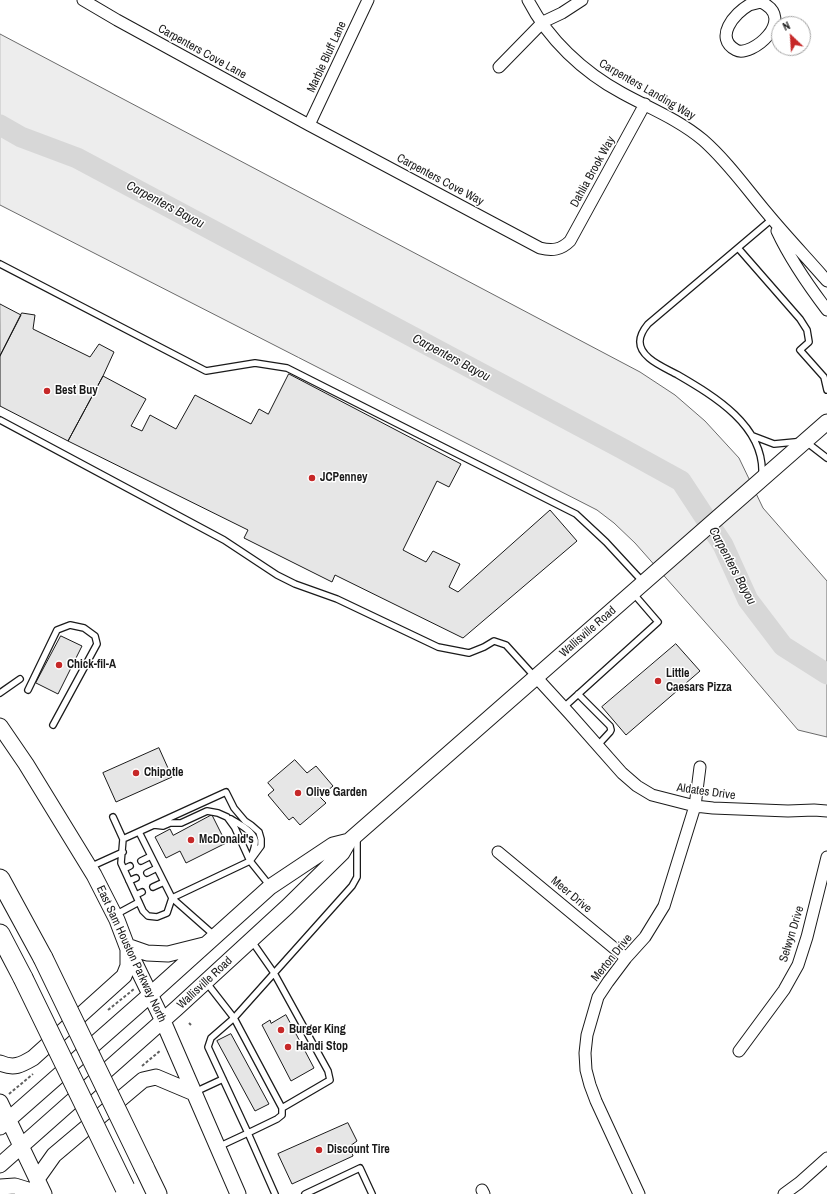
<!DOCTYPE html>
<html>
<head>
<meta charset="utf-8">
<style>
  body { margin:0 }
  #map { position:relative; width:827px; height:1194px; overflow:hidden; background:#fff; font-family:"Archivo Narrow",sans-serif }
  canvas { display:block }
  .north { position:absolute; left:771px; top:16px; width:40px; height:40px; box-sizing:border-box; background:#fff; border:1px solid #a3a3a3; border-radius:50%; rotate:335deg; font-size:11px; font-weight:700; line-height:16px; text-align:center; color:#1a1a1a }
  .north::after { content:''; display:block; margin:auto; width:14px; height:18px; background:#c62828; clip-path:polygon(50% 0,100% 100%,50% 72%,0 100%) }
</style>
</head>
<body>
<div id="map">
<canvas width="827" height="1194"></canvas>
<div class="north">N</div>
</div>
<script>
const g = document.querySelector('canvas').getContext('2d');
g.lineJoin = 'round';
function fillPath(path, color) { g.fillStyle = color; g.fill(path, 'evenodd'); }
function stroke(path, color, width, dash) { g.strokeStyle = color; g.lineWidth = width; g.lineCap = dash ? 'butt' : 'round'; g.setLineDash(dash || []); g.stroke(path); }
function label(font, color, halo, rows, align = 'center') {
  g.font = font + ' "Archivo Narrow",sans-serif'; g.lineWidth = 3; g.setLineDash([]); g.textBaseline = 'middle'; g.strokeStyle = halo; g.fillStyle = color; for (const [text, x, y, turn = 0] of rows) {
    g.save(); g.translate(x, y); g.rotate((+turn || 0) * Math.PI / 180); g.textAlign = isNaN(turn) ? turn : align; if (halo) g.strokeText(text, 0, 0); g.fillText(text, 0, 0); g.restore();
  }
}
const built = new Path2D(`
  M0 34 640 372 675 395 705 421 739 458 763 508 827 581V737L798 730 728 648 635 543 614 523 597 510 0 205Z`);
fillPath(built, '#ededed');
stroke(built, '#6a6a6a', 1);
stroke(new Path2D(`
  M0 125 21 137 77 158 621 448 681 481 723 545 748 600 783 646 827 674`), '#d7d7d7', 21);
const building = new Path2D(`
  M0 304 21 315 0 356Z
  M22 313 35 315 33 329 90 357 99 344 114 352 103 376 68 441 0 406V356Z
  M289 374 461 464 449 487 437 481 403 550 426 562 433 551 460 564 449 587 458 592 550 510 577 541 463 638 335 575 332 582 244 538 248 530 68 441 103 376 146 399 131 426 142 431 150 415 176 429 195 395 251 424 259 409 268 414Z
  M61 636 82 646 58 694 36 683Z
  M676 644 700 671 626 735 602 707Z
  M159 748 172 777 116 802 103 773Z
  M295 760 307 773 316 766 333 786 320 797 326 803 300 825 293 817 289 820 268 795 274 790 268 783Z
  M212 815 226 843 186 863 180 851 166 858 155 837 170 829 173 835Z
  M286 1015 314 1068 291 1081 262 1025 270 1020 271 1023Z
  M231 1034 269 1104 255 1111 217 1041Z
  M348 1123 357 1141 350 1146 353 1156 292 1184 278 1154Z`);
fillPath(building, '#e6e6e6');
stroke(building, '#1a1a1a', 1);
const lane = new Path2D(`
  M738 248 800 319 807 330 809 342 800 350 824 377 827 390
  M0 264 206 371 255 363 287 368 576 514 606 542 643 582
  M0 420 224 540 277 575 295 584 337 599 438 647 469 653 484 647 494 641 506 645 535 677
  M753 436 774 444 805 441 827 458
  M762 475C765 426 714 396 678 375 669 370 657 365 649 358 636 347 638 336 648 324L772 219
  M28 690 57 630 70 625 84 628 95 636 97 644 53 725
  M0 693 20 679
  M578 694 610 726 611 730 610 732 598 745
  M564 707 658 622 633 593
  M113 817 123 839 121 863 143 911 148 916 157 917 167 913 172 898 250 861 270 886
  M231 819C239 824 253 831 255 840 256 846 252 853 251 859
  M154 825 163 826 170 823H181L207 811 218 813 227 817 235 828 250 861
  M139 832 172 898 215 936
  M123 839 226 792 234 808 245 821 251 825 259 832 261 839V846L250 861
  M141 861 151 856
  M90 867 123 852
  M124 869 130 866
  M147 873 157 868
  M129 881 136 878
  M153 887 164 882
  M136 895 142 892
  M115 915 139 902
  M251 940 274 973 328 1071 330 1080 282 1108
  M206 982 234 1018 282 1108V1115L277 1119 248 1133 275 1194
  M195 1092 223 1079
  M218 1147 248 1133 208 1047 211 1038 234 1018 352 886 357 877V836
  M305 1194 360 1168 372 1194`);
const street = new Path2D(`
  M83 0 117 20 309 125 540 248C552 251 561 250 570 241L645 104
  M528 0C548 39 583 72 622 93 649 108 678 119 703 140 727 161 746 188 767 213 786 236 807 258 827 281
  M761 2C798 19 751 58 736 50 713 38 735 13 749 5 753 4 757 3 761 2Z
  M499 67 543 22 562 13 582 0
  M309 125 368 0
  M777 231C790 259 808 285 827 310
  M536 677 569 713 622 773 637 786 652 795 695 806 713 808 788 811 814 810 827 811
  M498 852 626 958
  M739 1051 784 990 798 965 807 937 827 857
  M482 1190 484 1194
  M639 1194 596 1101 590 1085 586 1070 585 1053 587 1035 598 997 608 982 626 958 645 937 664 906 695 806 700 767
  M784 1194 799 1183 827 1158`);
const secondary = new Path2D(`
  M0 726 26 764 94 875 117 920 128 949 163 1021 238 1194
  M127 946 147 953 168 954 204 945
  M0 1063C14 1069 21 1065 33 1058L124 976 128 966V950
  M0 1102 44 1194
  M0 1127 150 995 270 887 333 845 349 841
  M0 1165 177 1008 287 907 342 853 349 841 827 422
  M37 1179 54 1155 143 1080 156 1077 194 1093
  M0 1187 15 1186 41 1194`);
const highway = new Path2D(`
  M0 879 43 958
  M0 934 23 978
  M144 1167 157 1194`);
stroke(lane, '#1a1a1a', 8);
stroke(street, '#1a1a1a', 13);
stroke(secondary, '#1a1a1a', 17);
stroke(highway, '#1a1a1a', 21);
stroke(new Path2D(`
  M108 1010 134 989
  M189 1023 191 1025
  M142 1066 161 1050
  M9 1094 33 1074`), '#5f5f5f', 2, [3, 2]);
stroke(lane, '#fff', 5.5);
stroke(street, '#fff', 11);
stroke(secondary, '#fff', 15);
stroke(highway, '#fff', 19);
const highwayBridge = new Path2D(`
  M43 958 144 1167
  M23 978 125 1188`);
stroke(highwayBridge, '#1a1a1a', 21, []);
stroke(highwayBridge, '#fff', 19);
for (const [x, y, r, color] of [
  [47,391,4,"#c62828"],
  [312,478,4,"#c62828"],
  [59,665,4,"#c62828"],
  [658,681,4,"#c62828"],
  [136,773,4,"#c62828"],
  [298,793,4,"#c62828"],
  [191,840,4,"#c62828"],
  [281,1030,4,"#c62828"],
  [288,1047,4,"#c62828"],
  [319,1150,4,"#c62828"]
]) { const dot = new Path2D(); dot.arc(x, y, r, 0, 2 * Math.PI); g.fillStyle = color; g.fill(dot); stroke(dot, '#fff', 1.5); }
label('12px', '#1a1a1a', '#fff', [
  ["Carpenters Cove Lane",202,52,29],
  ["Marble Bluff Lane",327,57,-65],
  ["Carpenters Landing Way",647,90,30],
  ["Dahlia Brook Way",593,172,-61],
  ["Carpenters Cove Way",440,180,28],
  ["Wallisville Road",588,632,-41],
  ["Aldates Drive",706,792,8],
  ["Meer Drive",571,895,40],
  ["Selwyn Drive",792,934,-73],
  ["East Sam Houston Parkway North",131,954,65],
  ["Merton Drive",612,958,-51],
  ["Wallisville Road",205,983,-43]
]);
label('bold 12px', '#1a1a1a', '#fff', [
  ["Best Buy",55,391],
  ["JCPenney",320,478],
  ["Chick-fil-A",67,665],
  ["Little",666,674],
  ["Caesars Pizza",666,688],
  ["Chipotle",144,773],
  ["Olive Garden",306,793],
  ["McDonald's",199,840],
  ["Burger King",289,1030],
  ["Handi Stop",296,1047],
  ["Discount Tire",327,1150]
], 'left');
label('italic 13px', '#1a1a1a', '#fff', [
  ["Carpenters Bayou",165,205,28],
  ["Carpenters Bayou",451,358,28],
  ["Carpenters Bayou",732,566,62]
]);
</script>
</body>
</html>
